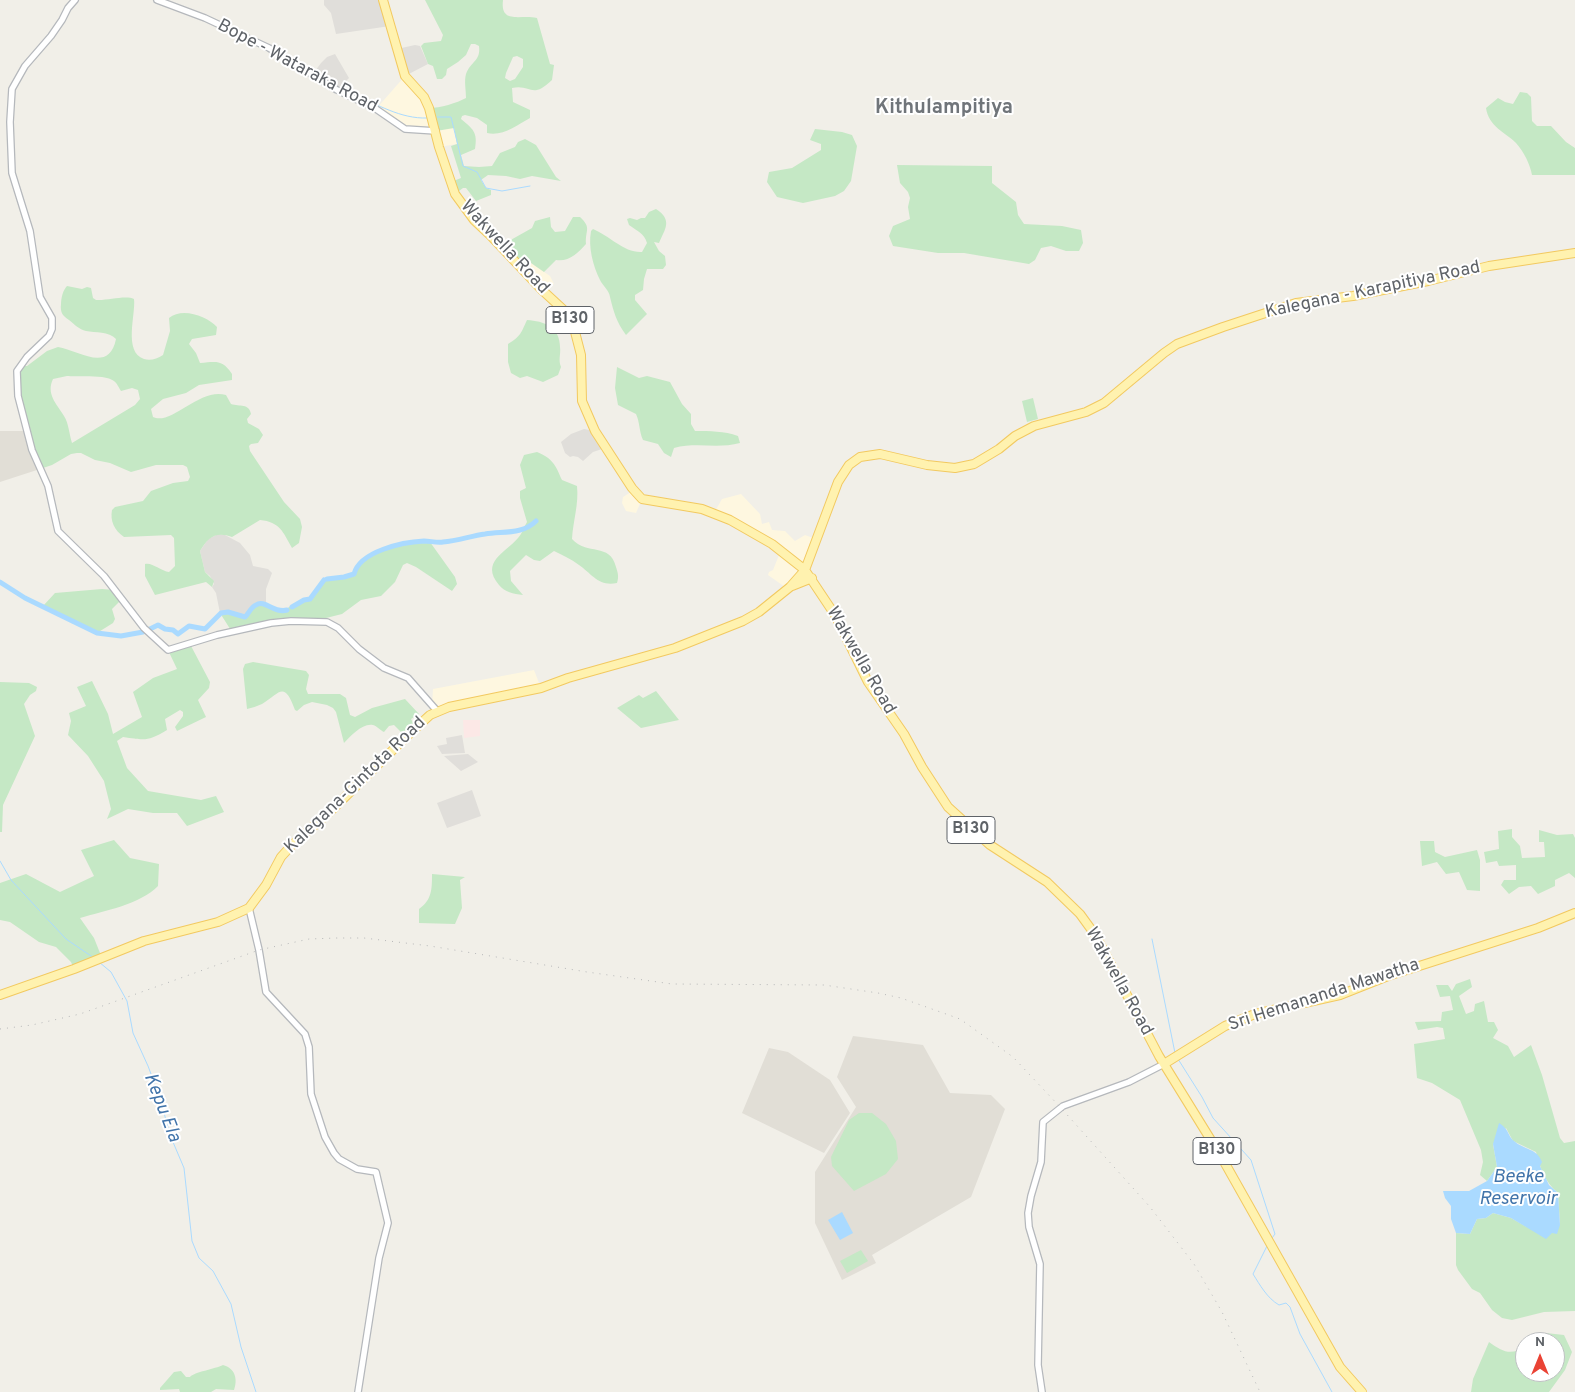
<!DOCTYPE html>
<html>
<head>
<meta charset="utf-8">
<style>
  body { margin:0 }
  #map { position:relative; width:1575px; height:1392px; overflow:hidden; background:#f1efe8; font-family:Overpass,sans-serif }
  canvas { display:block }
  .north { position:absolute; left:1515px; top:1332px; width:50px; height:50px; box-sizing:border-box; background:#fff; border:1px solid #bfc1c3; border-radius:50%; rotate:0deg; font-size:14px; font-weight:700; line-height:20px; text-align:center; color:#5f6368 }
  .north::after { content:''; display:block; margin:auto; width:18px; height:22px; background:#ea4335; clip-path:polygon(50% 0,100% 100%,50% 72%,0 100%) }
</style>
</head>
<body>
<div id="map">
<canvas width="1575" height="1392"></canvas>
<div class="north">N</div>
</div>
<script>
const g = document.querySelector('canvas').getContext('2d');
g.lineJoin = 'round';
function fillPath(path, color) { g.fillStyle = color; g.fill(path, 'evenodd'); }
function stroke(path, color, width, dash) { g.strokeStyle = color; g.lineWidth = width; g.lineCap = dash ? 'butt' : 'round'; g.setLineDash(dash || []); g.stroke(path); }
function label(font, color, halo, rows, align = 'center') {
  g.font = font + ' Overpass,sans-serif'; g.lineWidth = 4; g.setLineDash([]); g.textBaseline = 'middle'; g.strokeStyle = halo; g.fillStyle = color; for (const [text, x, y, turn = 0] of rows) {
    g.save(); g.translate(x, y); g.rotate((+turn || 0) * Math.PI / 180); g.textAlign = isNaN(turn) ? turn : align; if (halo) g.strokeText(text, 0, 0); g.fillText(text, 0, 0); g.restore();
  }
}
fillPath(new Path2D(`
  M405 76 429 108 454 128 457 144 439 147 436 131 410 130 376 109Z
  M531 263 550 276 554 284 542 290 520 266Z
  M634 490 642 499 636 513 626 511 622 503 623 497Z
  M741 494 760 514 762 524 769 522 772 530 785 531 795 541 805 535 816 539 805 570 785 587 768 575 769 572 773 570 781 550 714 513 722 499Z
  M534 670 541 688 438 712 432 706 433 689Z`), '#fef7e0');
fillPath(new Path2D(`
  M324 0H383L390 26 336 34 331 13 324 5Z
  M415 45 420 46 428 64 405 76 397 49Z
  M335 54 349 78 337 90 312 75 321 63 327 57Z
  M584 429 595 431 605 448 593 452 583 461 578 457 573 456 570 457 565 453 561 442 571 434Z
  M218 534 225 535 240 543 250 555 253 566 268 569 272 573 266 589V605L263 603 255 605 245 617 231 613H220L216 593 212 587 214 584 210 576 205 572 200 551 208 539Z
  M462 735 465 753 442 754 437 746 447 744 446 738Z
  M468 754 478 762 461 771 444 756Z
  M472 790 481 816 447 828 437 803Z`), '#e0deda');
fillPath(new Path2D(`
  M0 431H26L40 469 0 482Z
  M853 1036 923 1045 950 1093 991 1095 1005 1109 971 1197 872 1255 876 1263 842 1280 815 1223V1172L856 1107 837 1077Z
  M769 1048 788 1052 830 1080 850 1113 824 1153 742 1113Z`), '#e1ded6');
fillPath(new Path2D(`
  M463 720H480V736L464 738Z`), '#fce8e6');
fillPath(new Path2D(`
  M425 0H503C500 25 521 14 537 18L550 64 554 65 552 80C531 100 532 84 512 88L513 102 530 110V118C517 125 502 137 487 133V125L477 118 465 115 462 116 461 119C473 129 478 132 475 149L461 155 464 166 479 167 492 166 500 153 515 147 518 142 525 139 536 145 556 177 561 181 532 176 520 179 506 176 488 175 481 180 486 188 491 190V195L476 201 466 188H463L455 194 451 182 461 178 451 146 457 144 454 128 436 131 429 108C440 108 457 103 466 98 466 90 464 81 466 74 471 61 481 61 479 46L475 44H471L466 55 458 62 447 69 446 75 442 79H437L433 66 428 64 421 46 424 43 441 41 443 35ZM517 56 523 59V67L515 79 510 81 505 78 506 73 513 57Z
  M1520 92 1527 93 1531 97 1532 121 1537 126H1551L1566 142 1575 148V175H1532C1530 164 1524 152 1516 143 1504 131 1489 127 1486 108L1498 98 1505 102 1513 104Z
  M815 129 842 132 852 135 857 146 851 181 844 191 835 196 803 203 777 197 767 182 769 172 792 168 821 150V144L810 140Z
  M897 165 992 166V183L1016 202 1018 215 1024 224 1062 226 1081 230 1083 243 1079 251H1066L1051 246 1041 248 1035 260 1029 264 964 253H938L893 246 889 236 893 226 910 219 908 207 910 198 908 192 900 183Z
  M656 209C673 220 665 229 659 243L654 242 659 251 665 256 666 265 663 269H647L644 279 643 290 635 295V300L647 314 626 335C616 321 614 313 610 297 609 290 603 286 600 280 593 266 588 247 591 231L593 229C610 236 624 253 642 252L647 243C644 233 637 231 629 225L627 219 630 218 637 220 641 218H645L649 212Z
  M550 217 551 227 555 232 565 231 573 217H580C592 228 585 230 586 244 578 253 569 262 556 260L544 272 531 263 520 266 500 246 532 228 535 221Z
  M67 286 82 289 87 287 91 288 93 298 96 300C107 301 125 295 134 299 136 314 123 352 144 359 150 361 157 359 163 355L170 331 169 318C182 307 207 316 217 327L216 335 192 339 189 344 196 353 200 363C216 362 222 359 232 374V380L199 385 186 393 163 399 151 409 153 417C171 426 200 387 226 395L231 404C240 407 249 403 251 414L247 419 248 423 259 429 263 435 258 443 251 444 249 446 250 451 284 502 300 519 302 527 299 543 292 548C283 532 280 522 260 520L232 537C216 531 208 537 200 551L205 572 214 581 212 587 206 582 155 595 145 576V564C152 562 161 571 169 572L175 566 174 538 171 535 124 537C114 530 110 521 112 510L115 507 143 501 151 491 173 483 188 481 190 477 187 467 183 465H156L131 472 110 463 95 460 81 453H77L71 454 52 465 40 469 32 450 16 378 20 366H27L47 351 58 347C78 350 109 374 116 339 109 331 95 333 86 331 79 329 75 325 69 320 63 316 60 313 61 304 61 298 63 290 67 286ZM67 376C78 377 106 374 114 381 117 383 119 388 121 391L132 388 138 390 140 399 135 405 72 443C69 434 69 424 64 416 56 403 46 394 53 379Z
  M527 320C544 321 560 327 560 347 561 355 558 359 561 367L558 375 543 382 527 376 520 378 511 373 508 362V344C521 336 521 333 527 320Z
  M617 367 639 378 647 376 670 382 682 404 691 414V424L695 431C710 431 724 431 738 436L740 443C718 449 696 442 674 448L671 457 664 453 658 444 643 440C639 431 640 423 636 414L618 405 615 388Z
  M1033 398 1038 419 1027 422 1022 401Z
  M537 452C553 459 555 464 562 480L577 486C579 504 573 521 572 539 587 556 610 542 616 567 618 573 619 577 617 583 599 587 592 574 579 565 571 559 562 555 554 551L540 561 534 560 526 555 510 571 511 581 523 595C513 594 505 592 499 585 480 562 505 553 518 538 522 534 524 527 527 522L520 498V491L526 488 520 465 524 455Z
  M424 541 430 542 455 577 457 584 452 591 416 567 407 563 403 565 395 582 381 596 361 600 342 614 318 620 294 619 232 632 220 613 228 612 244 617 255 605 263 603C290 620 284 602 310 599L324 579 344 577 354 574C361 550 402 544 424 541Z
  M102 589 115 590 122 599 112 609 115 619 113 623 97 633 43 606 55 593Z
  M190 644 210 682 209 688 198 700 206 717 177 731 175 727 183 716V712L180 710 165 719 167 730C147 742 145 740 123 737L117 741 127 768 148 791 201 800 216 796 224 812 187 826 177 813H153L128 809 107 819 111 809 104 781 88 756 68 735 71 721 69 713 86 706 77 687 92 681 108 714 113 734 142 717 133 692 153 678 177 669 168 650Z
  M253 662 306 671 309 675 306 689 308 694H340L346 698 350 715 355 717 372 708 405 699 419 714 411 719 416 728 406 737 394 725 389 726 384 732C380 730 377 726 373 725 362 723 351 736 344 743L336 712 333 708 327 705 312 702 304 705 297 711 295 710C284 680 280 693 262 704 257 706 252 708 247 709L243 669 245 664Z
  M0 682 29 683 37 687 36 691 30 695 24 704 35 736 3 805 2 832H0Z
  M656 691 679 720 641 728 617 708 639 695 643 698Z
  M1512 829V837L1520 846 1522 858 1545 857 1544 842H1539V830L1557 835 1573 834 1575 838V878L1569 873 1555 880V886L1538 894 1531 886 1519 887 1509 894 1501 885 1504 880H1516V865L1499 866 1497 861 1486 863 1484 852 1499 849 1498 831Z
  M114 840 130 858 159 864 158 886C141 904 104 911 80 918L94 938 102 958 74 969 71 962 56 947 39 942 10 922 0 920V883L26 874 60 892 94 876 81 850Z
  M1434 841 1435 852 1445 857 1477 850 1480 860V891L1467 890 1459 872 1446 874 1437 862 1422 866 1420 841Z
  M432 874 465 877 460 880 462 908 455 924 419 923V909C432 900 432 889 432 874Z
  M1470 979 1472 987 1459 996 1466 1014 1474 1011 1475 1004 1484 1001 1488 1022H1494L1498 1030 1493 1038 1508 1046 1514 1057 1531 1045 1542 1075 1560 1138 1564 1143 1575 1141V1311L1544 1312 1512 1320 1502 1318 1492 1310 1480 1293 1472 1289 1458 1270 1456 1265V1233L1470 1234 1477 1219 1486 1218 1493 1213 1511 1218 1527 1227 1560 1225 1558 1193C1545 1182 1540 1168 1536 1152L1513 1141 1506 1128 1493 1144 1497 1167 1487 1181 1480 1175 1483 1162 1481 1150 1460 1100 1432 1083 1417 1078 1414 1044 1445 1039 1443 1028 1437 1027 1418 1030 1415 1022 1441 1021 1442 1012 1453 1010 1450 996 1440 997 1436 985H1448L1452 991 1456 984Z
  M859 1113H872L886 1124 896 1141 898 1159 886 1174 854 1191 832 1166 831 1157 849 1120Z
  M861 1250 868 1261 847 1273 840 1261Z
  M1546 1333 1564 1335 1572 1352 1565 1370 1549 1392H1471L1473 1379 1489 1342C1503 1352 1509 1355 1525 1348V1372H1555V1342H1534Z
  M223 1365C235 1368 238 1379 234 1390L216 1389 211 1392H180L179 1389 160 1390V1388L174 1372 181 1371 186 1377H190C194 1372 215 1369 223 1365Z`), '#c5e8c5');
fillPath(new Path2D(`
  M1499 1123C1510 1130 1507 1135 1514 1141 1524 1150 1537 1148 1542 1162L1540 1166 1549 1185 1558 1193 1560 1225 1557 1234 1552 1233 1546 1239 1511 1218 1493 1213 1486 1218 1477 1219 1470 1234 1456 1233 1451 1219V1206L1445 1198 1443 1191H1469L1487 1181 1497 1167 1493 1144Z
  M842 1212 853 1233 840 1240 828 1220Z`), '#aadaff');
stroke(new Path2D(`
  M353 95C378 104 400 119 427 118
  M437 117H451L463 166 477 172 486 188 502 191 530 186
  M0 861 11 880 66 939 94 958
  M1152 939 1175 1053
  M99 962 111 972 127 1001 133 1033 148 1066 160 1098 170 1135 184 1168 192 1241 199 1258 213 1271 231 1304 241 1347 256 1392
  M1178 1059 1202 1097 1213 1118 1251 1160 1275 1234 1272 1238
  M1267 1246 1253 1274C1260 1285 1267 1298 1279 1305L1286 1303 1290 1307 1300 1334 1332 1392`), '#aadaff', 1);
stroke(new Path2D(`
  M327 579 344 577 354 574C360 551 403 542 424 541 430 541 437 543 443 542 457 541 471 536 485 534 503 531 522 535 536 521
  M0 582 25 598 97 633 121 636 143 632
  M292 607 304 600 310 599 324 580
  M150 629 158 625 165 629 173 630 178 634 189 626 205 629 221 613 228 612 245 617C249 613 251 607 256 605 265 599 274 614 287 610`), '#aadaff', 5);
const minor = new Path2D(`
  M75 0 68 8 62 20 51 36 25 66 12 89 10 122 12 173 30 231 40 297 52 318V329L49 336 27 357 17 371 18 396 32 450 48 486 58 531 104 576 144 628 168 650 217 635 271 623 291 621 327 622 338 628 359 649 384 668 408 678 438 712
  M157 0 205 18 269 48 337 90 376 109 405 129 436 131
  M249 908 259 950 266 992 305 1034 309 1047 311 1094 325 1137 334 1153 339 1159 357 1169 376 1172 388 1223 379 1258 358 1392
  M1042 1392 1038 1365 1040 1264 1029 1227 1028 1213 1031 1196 1041 1162 1043 1122 1063 1106 1129 1082 1164 1064`);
const major = new Path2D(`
  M383 0 405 76 424 97 429 108 439 147 455 194 474 220 490 235 542 290 568 314 574 328 581 355 582 401 595 431 632 488 642 499 702 509 730 520 772 544 805 570 835 615 868 682 904 734 922 767 948 807 990 845 1047 882 1080 914 1096 936 1159 1056 1222 1158 1340 1367 1362 1392
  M792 586 812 578
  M0 995 74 969 144 941 218 922 249 908 266 885 281 857 291 846 334 808 406 737 430 715 449 707 541 688 568 678 675 648 743 621 759 612 790 587 805 570 838 482 849 465 860 457 880 454 927 465 955 468 974 464 999 449 1015 436 1034 426 1086 412 1104 403 1164 353 1177 344 1223 327 1296 303 1353 296 1428 281 1489 266 1575 253
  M1164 1064 1225 1026 1255 1014 1340 995 1388 976 1538 928 1575 913`);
stroke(minor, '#b5b8bc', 8);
stroke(major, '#f2c960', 10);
stroke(minor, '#fff', 5.5);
stroke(major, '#fff2af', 8);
stroke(new Path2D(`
  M0 1029 32 1025 80 1014 259 950 309 939 337 938H364L430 946 587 972 672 984 824 985 878 993 901 998 960 1019 1013 1057 1061 1108 1150 1207 1194 1264 1222 1312 1260 1392`), '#b6b7b8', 1, [1, 6]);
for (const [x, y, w] of [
  [570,320,48],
  [971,830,48],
  [1217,1151,48]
]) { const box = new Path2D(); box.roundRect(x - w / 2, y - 13.5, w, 27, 4); g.fillStyle = '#fff'; g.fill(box); stroke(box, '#5f6368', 1); }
label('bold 16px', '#5f6368', null, [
  ["B130",570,320],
  ["B130",971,830],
  ["B130",1217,1151]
]);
label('18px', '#5f6368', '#fff', [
  ["Bope - Wataraka Road",297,67,28],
  ["Wakwella Road",504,248,47],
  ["Kalegana - Karapitiya Road",1373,291,-12],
  ["Wakwella Road",860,661,60],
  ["Kalegana-Gintota Road",356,786,-44],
  ["Wakwella Road",1118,982,61],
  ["Sri Hemananda Mawatha",1324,996,-18]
]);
label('italic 19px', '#4174aa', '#fff', [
  ["Kepu Ela",161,1108,69],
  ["Beeke",1518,1178],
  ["Reservoir",1518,1200]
]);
label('bold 20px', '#70757a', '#fff', [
  ["Kithulampitiya",944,109]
]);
</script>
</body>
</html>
